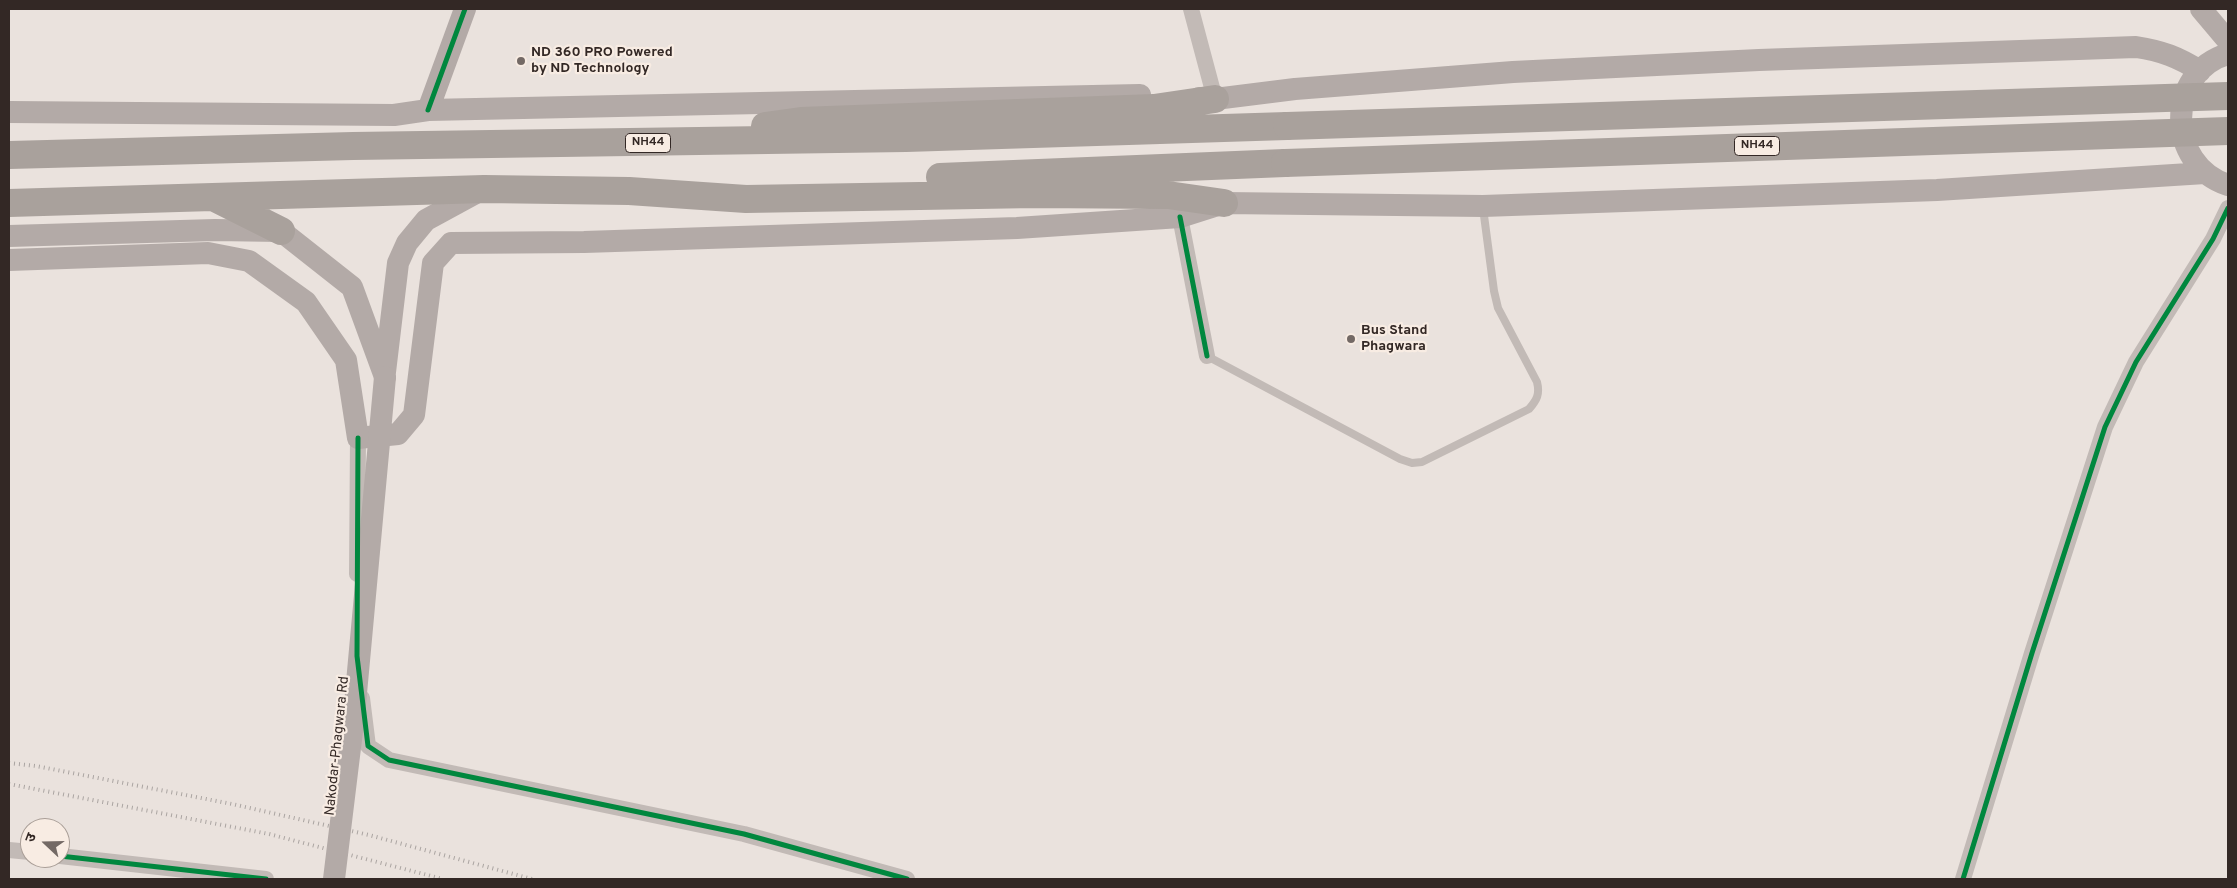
<!DOCTYPE html>
<html>
<head>
<meta charset="utf-8">
<style>
  body { margin:0 }
  #map { position:relative; width:2237px; height:888px; overflow:hidden; background:#eae2dd; font-family:Overpass,"Noto Sans Devanagari",sans-serif }
  canvas { display:block }
  .frame { position:absolute; inset:0; border:10px solid #332825; pointer-events:none }
  .north { position:absolute; left:20px; top:818px; width:50px; height:50px; box-sizing:border-box; background:#f8ece3; border:1px solid #a99e97; border-radius:50%; rotate:291deg; font-size:14px; font-weight:700; line-height:20px; text-align:center; color:#332825 }
  .north::after { content:''; display:block; margin:auto; width:18px; height:22px; background:#736965; clip-path:polygon(50% 0,100% 100%,50% 72%,0 100%) }
</style>
</head>
<body>
<div id="map">
<canvas width="2237" height="888"></canvas>
<div class="frame"></div>
<div class="north">उ</div>
</div>
<script>
const g = document.querySelector('canvas').getContext('2d');
g.lineJoin = 'round';
function stroke(path, color, width, dash) { g.strokeStyle = color; g.lineWidth = width; g.lineCap = dash ? 'butt' : 'round'; g.setLineDash(dash || []); g.stroke(path); }
function label(font, color, halo, rows, align = 'center') {
  g.font = font + ' Overpass,sans-serif'; g.lineWidth = 4.5; g.setLineDash([]); g.textBaseline = 'middle'; g.strokeStyle = halo; g.fillStyle = color; for (const [text, x, y, turn = 0] of rows) {
    g.save(); g.translate(x, y); g.rotate((+turn || 0) * Math.PI / 180); g.textAlign = isNaN(turn) ? turn : align; if (halo) g.strokeText(text, 0, 0); g.fillText(text, 0, 0); g.restore();
  }
}
stroke(new Path2D(`
  M1207 356 1400 459 1412 463 1422 462 1529 409C1537 400 1540 394 1537 382L1498 308 1494 291 1483 208`), '#c2bab6', 8);
stroke(new Path2D(`
  M1191 9 1215 99
  M1180 217 1207 356
  M357 574 358 438
  M362 698 368 746 389 760 744 834 907 879
  M9 850 30 852
  M60 856 266 879
  M1963 879 2032 653 2105 427 2136 362 2213 239 2228 208`), '#c2bab6', 16);
stroke(new Path2D(`
  M2201 9 2228 41
  M2228 54C2165 72 2166 165 2228 185
  M1199 98 1215 99 1295 89 1513 72 1759 60 2136 47C2162 51 2178 57 2200 71
  M428 110 465 9
  M9 112 394 115 428 110 1140 95
  M9 236 215 230 281 231 352 287 385 377
  M9 260 208 253 249 261 306 302 346 360 358 438 398 434 414 415 433 263 451 243 584 242 1017 228 1180 217 1224 203 1483 206 1937 190 2205 173
  M385 372 398 263 407 243 426 220 483 189`), '#b3aaa7', 22);
stroke(new Path2D(`
  M765 126 801 121 1154 108 1215 99
  M9 155 353 146 906 138 1287 126
  M940 177 1285 163
  M215 198 281 231
  M9 203 484 189 629 191 746 199 1035 194 1168 195 1224 203`), '#a9a19c', 28);
stroke(new Path2D(`
  M9 763 36 766 232 804 369 835 532 879
  M9 784 269 834 443 879`), '#aaa4a1', 4, [1, 4]);
stroke(new Path2D(`
  M334 879 354 715 385 377`), '#b3aaa7', 22);
stroke(new Path2D(`
  M1287 126 2228 96
  M1285 163 2228 131`), '#a9a19c', 28);
stroke(new Path2D(`
  M428 110 465 9
  M1180 217 1207 356
  M358 438 357 656 368 746 389 760 744 834 907 879
  M60 856 266 879
  M1963 879 2032 653 2105 427 2136 362 2213 239 2228 208`), '#00873e', 5);
for (const [x, y, r, color] of [
  [521,61,5,"#736965"],
  [1351,339,5,"#736965"]
]) { const dot = new Path2D(); dot.arc(x, y, r, 0, 2 * Math.PI); g.fillStyle = color; g.fill(dot); stroke(dot, '#f8ece3', 2); }
for (const [x, y, w] of [
  [648,143,45],
  [1757,146,45]
]) { const box = new Path2D(); box.roundRect(x - w / 2, y - 9.5, w, 19, 4); g.fillStyle = '#f8ece3'; g.fill(box); stroke(box, '#332825', 1); }
label('bold 12px', '#332825', null, [
  ["NH44",648,143],
  ["NH44",1757,146]
]);
label('bold 14px', '#332825', '#f8ece3', [
  ["ND 360 PRO Powered",531,53],
  ["by ND Technology",531,69],
  ["Bus Stand",1361,331],
  ["Phagwara",1361,347]
], 'left');
label('14px', '#332825', '#f8ece3', [
  ["Nakodar-Phagwara Rd",338,746,-84]
]);
</script>
</body>
</html>
